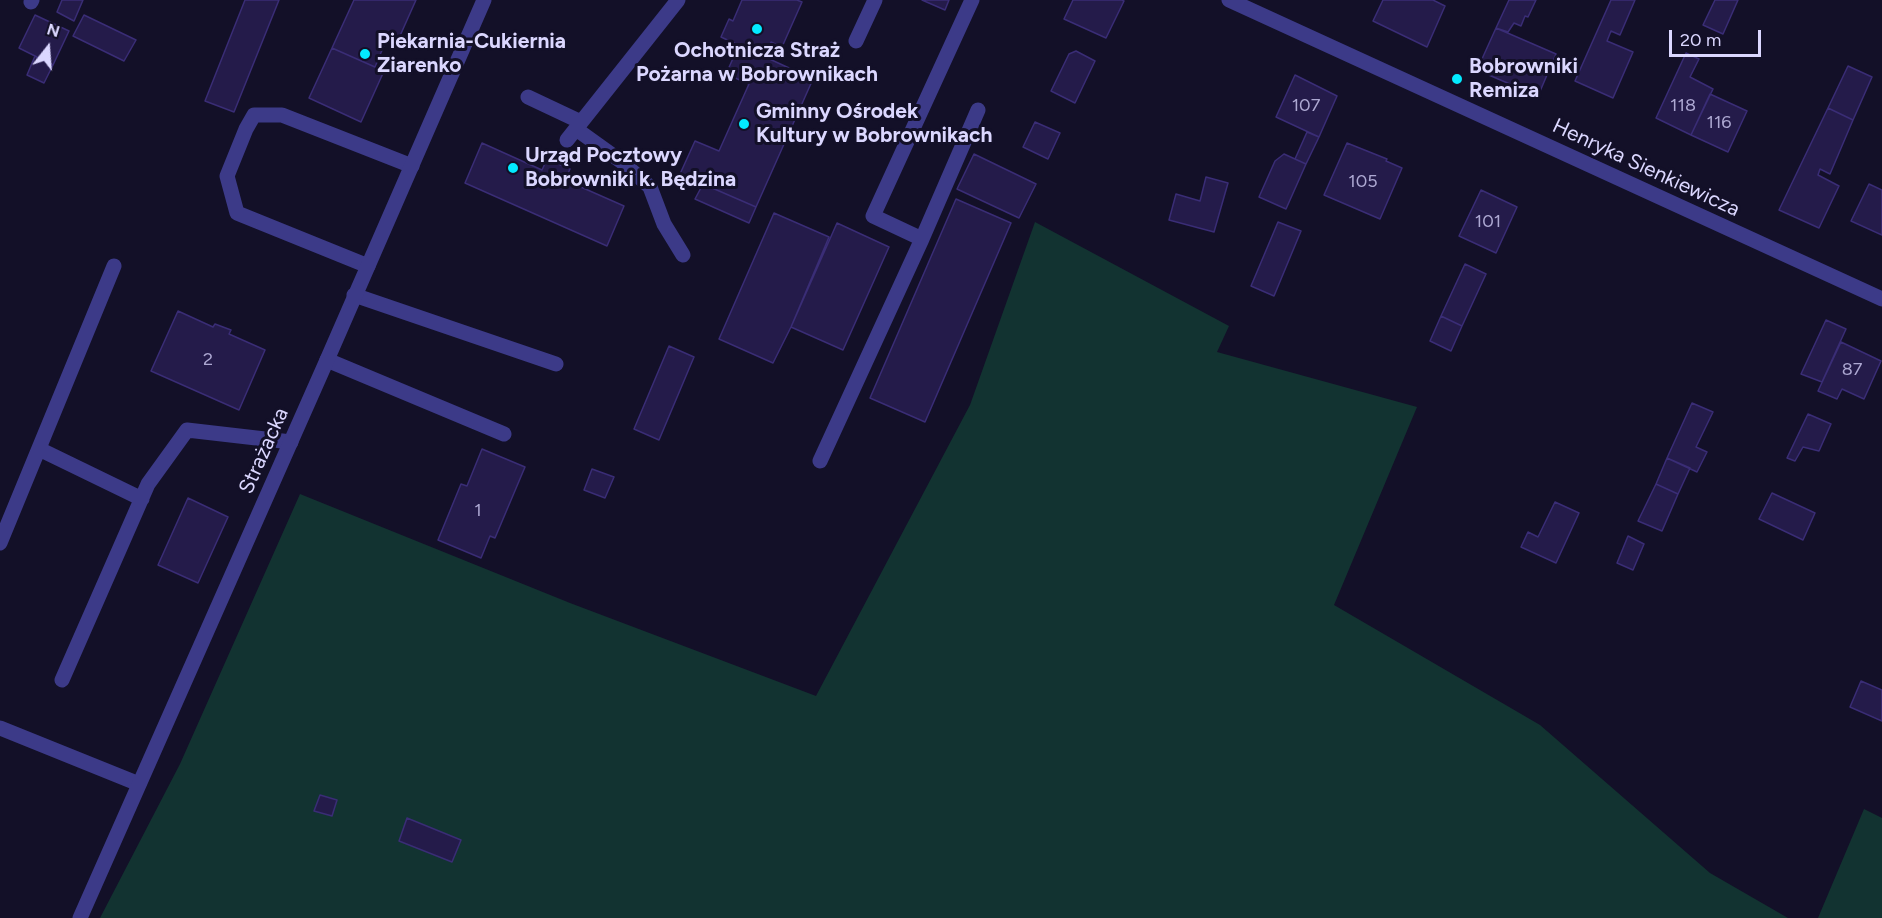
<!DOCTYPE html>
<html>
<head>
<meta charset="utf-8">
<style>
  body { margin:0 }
  #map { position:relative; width:1882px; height:918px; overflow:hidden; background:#131028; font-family:Figtree,sans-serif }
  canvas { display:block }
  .north { position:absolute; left:18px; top:18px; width:60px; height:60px; -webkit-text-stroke:4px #131028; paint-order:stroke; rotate:17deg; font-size:16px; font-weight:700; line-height:24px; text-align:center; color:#dbd7ff }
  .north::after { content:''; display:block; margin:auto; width:21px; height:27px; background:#dbd7ff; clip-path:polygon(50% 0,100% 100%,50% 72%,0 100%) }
  .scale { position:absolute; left:1669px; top:30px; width:92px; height:27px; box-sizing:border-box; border:3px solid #dbd7ff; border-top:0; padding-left:8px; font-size:18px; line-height:21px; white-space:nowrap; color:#dbd7ff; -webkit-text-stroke:4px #131028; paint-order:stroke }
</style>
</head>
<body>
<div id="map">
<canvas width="1882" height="918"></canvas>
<div class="north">N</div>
<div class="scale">20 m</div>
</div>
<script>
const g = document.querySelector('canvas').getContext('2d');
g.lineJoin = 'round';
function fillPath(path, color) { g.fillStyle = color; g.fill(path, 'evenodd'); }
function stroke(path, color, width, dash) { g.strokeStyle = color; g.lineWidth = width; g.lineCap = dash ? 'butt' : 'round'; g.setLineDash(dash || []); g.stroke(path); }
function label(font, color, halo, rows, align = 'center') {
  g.font = font + ' Figtree,sans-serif'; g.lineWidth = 6; g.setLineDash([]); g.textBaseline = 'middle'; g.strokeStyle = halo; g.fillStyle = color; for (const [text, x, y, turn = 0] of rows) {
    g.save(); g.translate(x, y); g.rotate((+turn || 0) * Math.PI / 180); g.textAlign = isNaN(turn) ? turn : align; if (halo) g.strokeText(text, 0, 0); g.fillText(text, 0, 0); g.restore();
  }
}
fillPath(new Path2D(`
  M1035 222 1229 326 1217 352 1417 407 1334 605 1540 725 1710 873 1788 918H100L180 764 300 494 570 603 816 696 970 405Z
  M1864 809 1882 818V918H1818Z`), '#123331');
const building = new Path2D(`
  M62 0H83L74 21 57 12Z
  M245 0H279L234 112 205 101Z
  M354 0H416L395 47 385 43 375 67 332 48Z
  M742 0H797L802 2 782 47 771 42 764 57 721 37 729 19 733 21Z
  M922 0H949L945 10Z
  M1073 0H1122L1124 1 1106 38 1064 19Z
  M1383 0H1433L1445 6 1427 47 1373 21Z
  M1509 0H1536L1528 17 1525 16 1521 26 1514 23 1508 32 1496 28Z
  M1611 0H1635L1620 35 1611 31 1607 41 1633 52 1613 98 1575 81Z
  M1715 0H1738L1723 34 1703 25Z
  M35 15 69 31 53 65 19 48Z
  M84 15 136 40 124 61 73 36Z
  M1496 28 1556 54 1538 96 1477 70Z
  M739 45 813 79 756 207 680 174 695 141 719 151 749 84 726 74Z
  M332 48 384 71 361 122 309 98Z
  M1076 51 1095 61 1075 103 1051 91 1069 54Z
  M1686 53 1699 59 1690 77 1713 89 1691 135 1656 118Z
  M35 56 53 65 44 83 27 75Z
  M1848 66 1872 77 1853 120 1828 108Z
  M1295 75 1337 96 1319 137 1276 117Z
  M1710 94 1747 111 1728 152 1691 135Z
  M1828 108 1853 120 1830 174 1820 169 1818 175 1839 186 1819 228 1779 210Z
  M1035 122 1060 133 1048 159 1023 147Z
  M1307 132 1319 137 1306 164 1295 159Z
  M482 143 542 170 547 159 570 169 565 180 624 206 607 246 465 183Z
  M1347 143 1387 159 1386 161 1402 168 1380 219 1324 195Z
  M974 154 1036 184 1019 218 957 189Z
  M1284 154 1306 164 1286 209 1259 197 1275 161Z
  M1206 177 1228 183 1214 232 1169 220 1176 194 1200 201Z
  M703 184 756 207 749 223 695 199Z
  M1869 184 1882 190V235L1851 221Z
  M1481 190 1517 207 1496 253 1459 236Z
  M956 199 1011 223 925 422 870 398Z
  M774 213 829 237 791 327 773 363 719 339Z
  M1278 222 1301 231 1274 296 1251 286Z
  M837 223 889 247 843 350 791 327Z
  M1465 264 1486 274 1462 326 1441 316Z
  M178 311 213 327 215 324 231 330 229 334 265 350 239 410 151 371Z
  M1441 316 1462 326 1451 351 1430 341Z
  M1826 320 1846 329 1822 382 1801 374Z
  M1841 342 1881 361 1864 399 1842 389 1837 399 1818 391Z
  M669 346 694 357 659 440 634 429Z
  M1692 403 1713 412 1696 447 1707 452 1697 472 1667 458Z
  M1808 414 1831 424 1819 451 1803 447 1795 461 1787 458Z
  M482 449 525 467 495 538 490 536 481 558 438 540 461 484 467 486Z
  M1667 458 1690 468 1678 494 1656 484Z
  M592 469 614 477 605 498 584 490Z
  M1656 484 1678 494 1662 531 1638 521Z
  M1772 493 1815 513 1803 540 1759 519Z
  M188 498 228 517 198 583 158 565Z
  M1555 502 1579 513 1556 563 1521 547 1528 532 1538 537Z
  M1628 536 1644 544 1633 570 1617 563Z
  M1861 681 1882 690V721L1850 707Z
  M320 795 337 800 332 816 314 811Z
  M407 818 461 840 452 862 399 841Z`);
fillPath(building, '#241b4a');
stroke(building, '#3a2d76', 1.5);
stroke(new Path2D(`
  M31 2 32 0
  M856 41 875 0
  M528 97 581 122
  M576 129 622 162 650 187 664 224 683 255
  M567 140 678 0
  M922 239 978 110
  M368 266 237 213 227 176 246 129 254 115H282L412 166
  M354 295 556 364
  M327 360 504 434
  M39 449 142 499
  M820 461 922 239 873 216 972 0
  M0 543 114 266
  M62 680 148 484 187 430 291 442
  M0 728 139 784`), '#3c3a88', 15);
stroke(new Path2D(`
  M80 918 327 360 484 0`), '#3c3a88', 15);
stroke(new Path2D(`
  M1229 0 1882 299`), '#3c3a88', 15);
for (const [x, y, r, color] of [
  [757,29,6,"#03eaff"],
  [365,54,6,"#03eaff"],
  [1457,79,6,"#03eaff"],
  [744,124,6,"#03eaff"],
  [513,168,6,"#03eaff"]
]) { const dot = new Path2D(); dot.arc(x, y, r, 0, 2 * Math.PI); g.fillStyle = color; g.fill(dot); stroke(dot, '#131028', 2); }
label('18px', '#ada8d2', null, [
  ["107",1306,106],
  ["118",1683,106],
  ["116",1719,123],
  ["105",1363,182],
  ["101",1488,222],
  ["2",208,360],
  ["87",1852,370],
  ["1",478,511]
]);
label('bold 21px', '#dbd7ff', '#131028', [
  ["Piekarnia-Cukiernia",377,42],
  ["Ziarenko",377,66],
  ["Ochotnicza Straż",757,51,"center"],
  ["Pożarna w Bobrownikach",757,75,"center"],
  ["Bobrowniki",1469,67],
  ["Remiza",1469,91],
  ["Gminny Ośrodek",756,112],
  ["Kultury w Bobrownikach",756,136],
  ["Urząd Pocztowy",525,156],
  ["Bobrowniki k. Będzina",525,180]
], 'left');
label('21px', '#dbd7ff', '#131028', [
  ["Henryka Sienkiewicza",1646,168,25],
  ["Strażacka",264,451,-66]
]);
</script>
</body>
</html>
